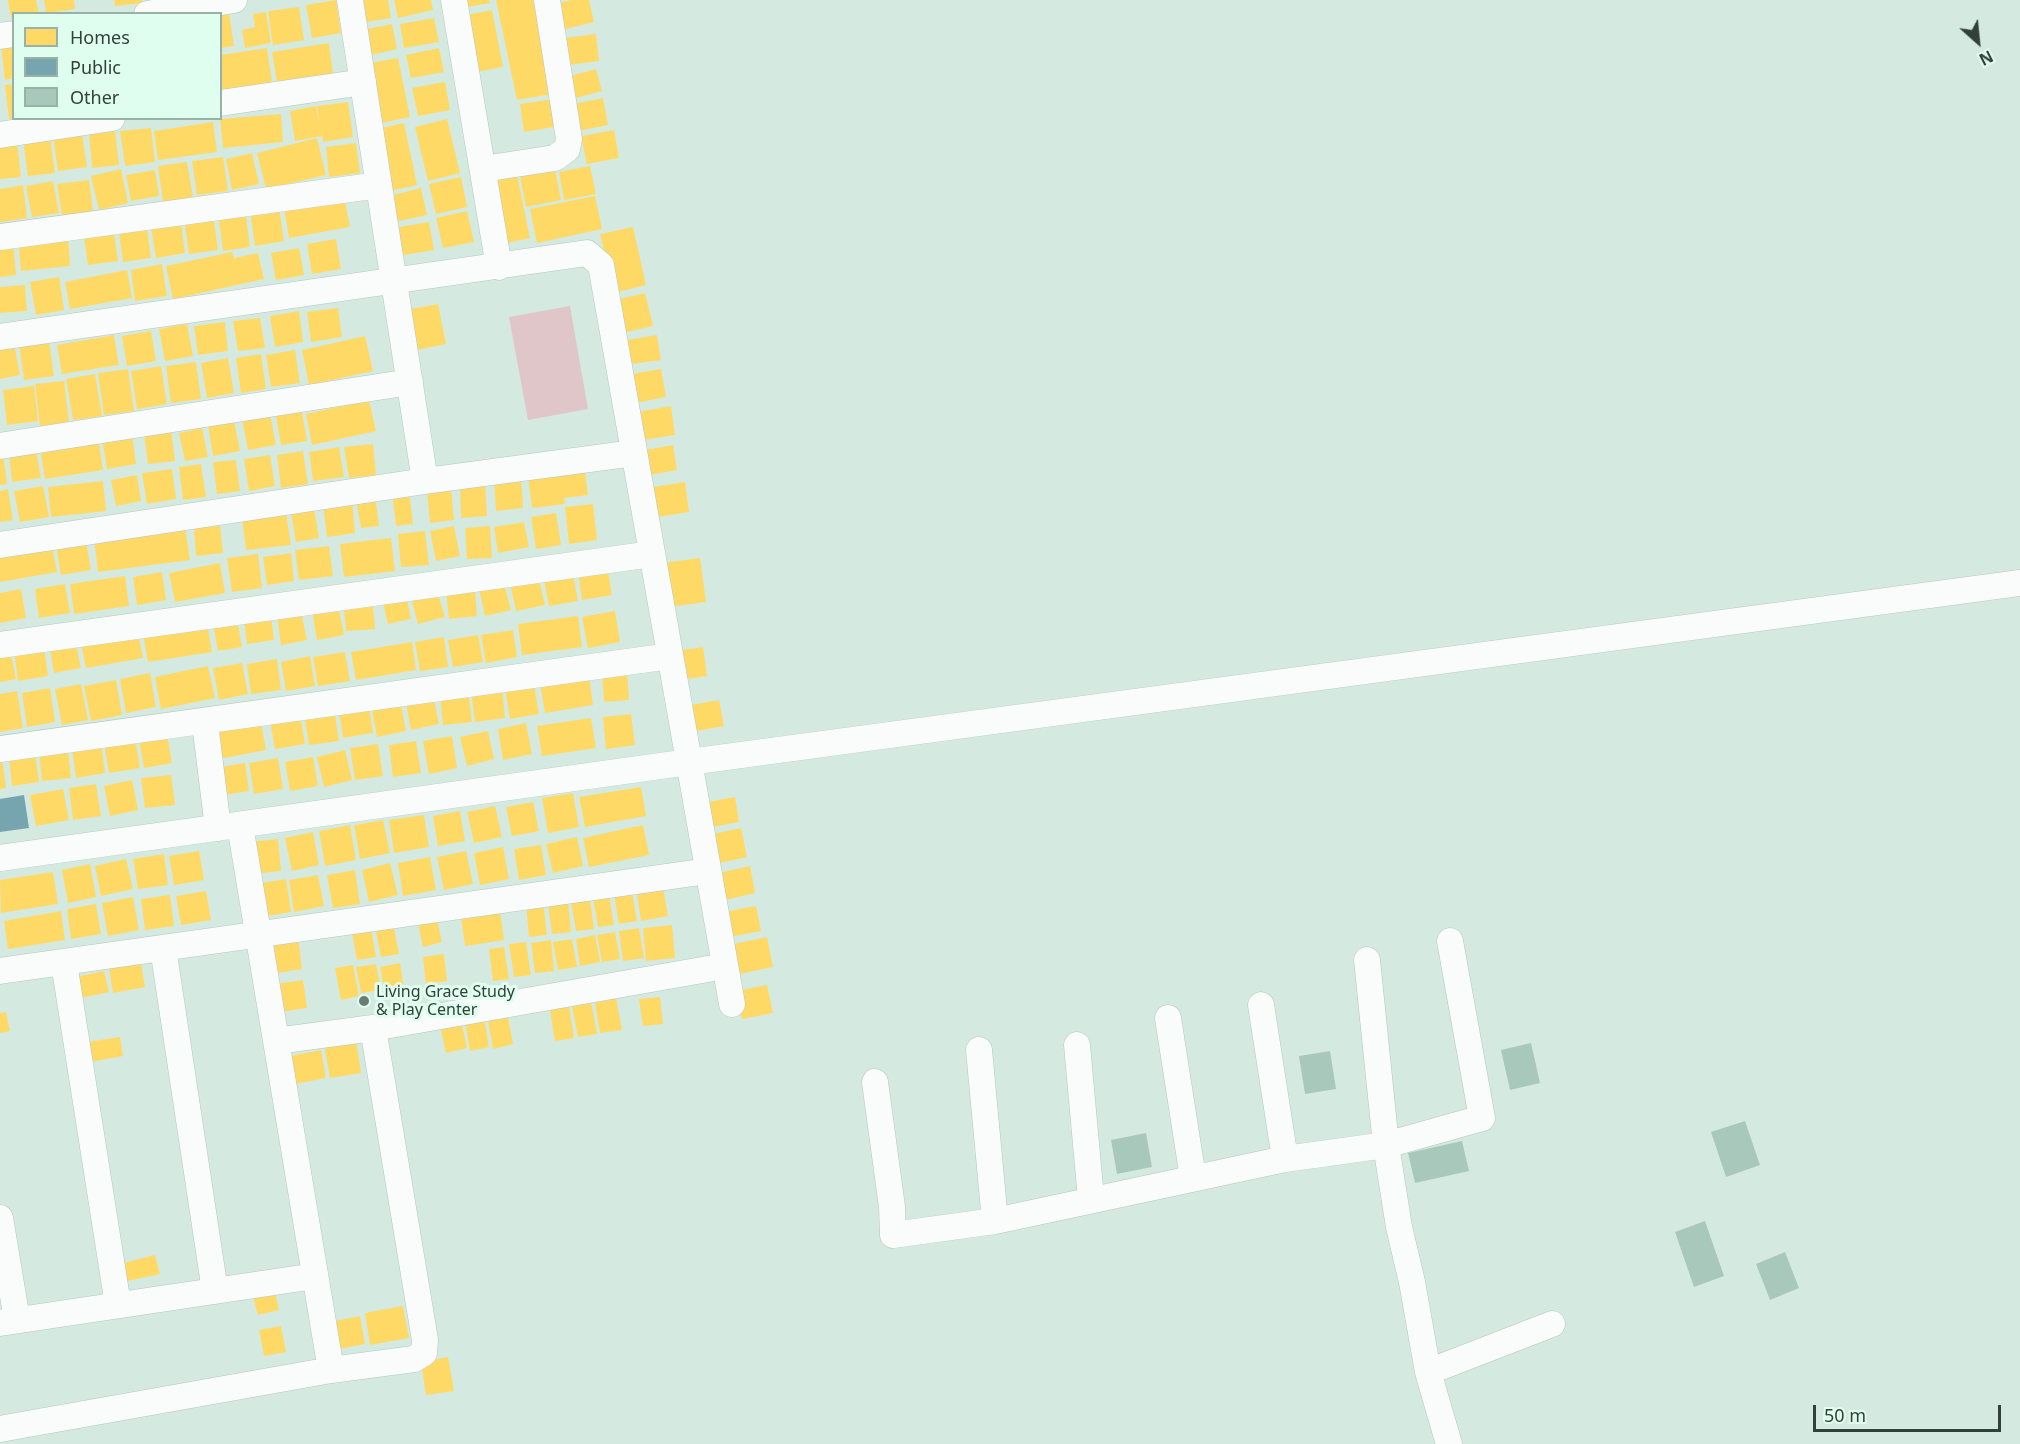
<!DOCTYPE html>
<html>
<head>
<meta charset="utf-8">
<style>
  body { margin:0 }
  #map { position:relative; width:2020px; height:1444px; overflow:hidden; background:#d4eae0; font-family:"Noto Sans",sans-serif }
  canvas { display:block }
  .legend { position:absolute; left:12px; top:12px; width:210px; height:108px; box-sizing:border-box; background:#dffeef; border:2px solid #99b2a6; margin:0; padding:8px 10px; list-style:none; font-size:18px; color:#314039 }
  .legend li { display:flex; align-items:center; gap:12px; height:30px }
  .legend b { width:30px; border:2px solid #99b2a6 }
  .north { position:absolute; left:1948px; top:12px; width:60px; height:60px; -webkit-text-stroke:4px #dffeef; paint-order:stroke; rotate:153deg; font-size:16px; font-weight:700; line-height:24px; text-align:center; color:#314039 }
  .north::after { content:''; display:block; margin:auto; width:21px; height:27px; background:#314039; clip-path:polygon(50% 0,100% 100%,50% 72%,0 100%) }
  .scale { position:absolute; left:1813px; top:1405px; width:188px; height:27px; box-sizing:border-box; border:3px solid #314039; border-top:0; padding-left:8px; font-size:18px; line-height:21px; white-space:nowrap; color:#314039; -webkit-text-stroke:4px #dffeef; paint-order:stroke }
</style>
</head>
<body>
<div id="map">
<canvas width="2020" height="1444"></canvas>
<ul class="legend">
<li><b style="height:16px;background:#ffd966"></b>Homes</li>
<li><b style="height:16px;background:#76a5af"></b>Public</li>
<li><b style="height:16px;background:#a9c8bc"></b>Other</li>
</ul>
<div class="north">N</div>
<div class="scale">50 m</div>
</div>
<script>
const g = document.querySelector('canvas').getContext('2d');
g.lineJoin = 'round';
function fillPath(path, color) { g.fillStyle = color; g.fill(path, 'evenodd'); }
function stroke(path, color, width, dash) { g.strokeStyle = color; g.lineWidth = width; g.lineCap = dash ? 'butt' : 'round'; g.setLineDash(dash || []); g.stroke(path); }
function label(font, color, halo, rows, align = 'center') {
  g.font = font + ' "Noto Sans",sans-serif'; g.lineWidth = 6; g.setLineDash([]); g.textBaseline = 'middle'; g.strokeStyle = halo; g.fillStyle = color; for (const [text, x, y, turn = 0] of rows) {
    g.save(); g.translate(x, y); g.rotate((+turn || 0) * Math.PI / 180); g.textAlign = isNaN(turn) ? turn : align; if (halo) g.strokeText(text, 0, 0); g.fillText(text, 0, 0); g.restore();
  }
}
fillPath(new Path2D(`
  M570 306 588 409 528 420 509 317Z`), '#e0c6c9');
fillPath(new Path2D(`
  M8 0H36L39 14H14L11 18Z
  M44 0H74L75 9 46 13Z
  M114 0H142L143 3 115 6Z
  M336 0 341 33 312 38 306 5Z
  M356 0H388L391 18 361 23Z
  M394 0H431L433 10 398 18Z
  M460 0H489L490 3 462 8Z
  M496 0H533L552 94 517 100Z
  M571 0H589L594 22 562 30 555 4Z
  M228 7 234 46 220 48V14Z
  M299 7 304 40 273 45 268 11Z
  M492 10 503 67 471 73 461 16Z
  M266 12 271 43 245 48 242 30 255 27 253 14Z
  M434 18 439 42 404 48 400 24Z
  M392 24 397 49 362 57 356 31Z
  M596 34 599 61 568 65 564 38Z
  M14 43V78L5 80 1 45Z
  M329 43 333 74 277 83 272 52Z
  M267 48 272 83 220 91V55Z
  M439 48 444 72 411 78 406 55Z
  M398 58 410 117 377 124 365 64Z
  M596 69 602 91 576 98 570 76Z
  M445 82 450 110 418 116 412 88Z
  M14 84V119H9L5 85Z
  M603 98 608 125 578 131 573 104Z
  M554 99 559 126 524 132 520 104Z
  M348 102 353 137 323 142 322 136 295 141 290 111 316 106 319 124 317 106Z
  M281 114 283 142 223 148 220 119Z
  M447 119 460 173 428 181 415 127Z
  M213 122 217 152 158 160 154 131Z
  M404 123 417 185 390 191 377 129Z
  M151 128 155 162 125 166 120 131Z
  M115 130 119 165 92 168 89 133Z
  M614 130 619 158 587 164 581 136Z
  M82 133 87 167 58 171 53 136Z
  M50 137 55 173 28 176 23 141Z
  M317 138 326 175 266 189 257 153Z
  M17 141 21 177 0 179V143Z
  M356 143 360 173 329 177 326 147Z
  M252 153 259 184 232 190 226 159Z
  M223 157 228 191 197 195 192 161Z
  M187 162 193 197 163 202 158 166Z
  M554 164 561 200 526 207 519 171Z
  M590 166 596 194 564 200 559 172Z
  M121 169 128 203 99 210 91 176Z
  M155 170 159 196 131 201 126 175Z
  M516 170 530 238 503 244 488 176Z
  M461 177 467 207 436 214 429 184Z
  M89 180 93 211 62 215 57 184Z
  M53 181 59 213 32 217 26 186Z
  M23 185 27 218 0 222V189Z
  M421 188 427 215 395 222 389 196Z
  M595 196 602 229 537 243 530 209Z
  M344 197 350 227 289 238 284 208Z
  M279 207 284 241 255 246 250 211Z
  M245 209 250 247 223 251 218 213Z
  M467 211 474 242 443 248 436 218Z
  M213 214 218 250 189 254 184 218Z
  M180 217 185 253 156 258 150 222Z
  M146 221 151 258 123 262 118 225Z
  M429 222 434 250 398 256 393 228Z
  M113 226 118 261 88 265 83 230Z
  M633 227 646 285 614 293 600 234Z
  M68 236 70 266 21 271 18 240Z
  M336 239 341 269 312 274 307 244Z
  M13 242 16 275 0 277V244Z
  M299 248 304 275 276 280 271 253Z
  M232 252 234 258 258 253 264 279 173 299 166 266Z
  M162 264 167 296 135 301 131 270Z
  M127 270 132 298 70 309 65 282Z
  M59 277 64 310 36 315 30 282Z
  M25 285 27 311 0 313V287Z
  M645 293 653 326 618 334 611 301Z
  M438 304 446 344 412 351 405 310Z
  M338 308 342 337 311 342 307 312Z
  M299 311 303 342 275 347 270 316Z
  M260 318 265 348 238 351 233 321Z
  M225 322 228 351 198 355 194 326Z
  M187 324 193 356 165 361 159 329Z
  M151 331 156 361 127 366 122 336Z
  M114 335 119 365 62 374 57 345Z
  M657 335 661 360 624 365 621 341Z
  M365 336 373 371 309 385 302 350Z
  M49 340 54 376 24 380 19 344Z
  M14 344 20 375 0 379V347Z
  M295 350 300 383 271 387 266 355Z
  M261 354 266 389 241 393 236 358Z
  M228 358 234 393 207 398 201 363Z
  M196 362 201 399 171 403 166 366Z
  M161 366 167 404 137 409 131 371Z
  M128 369 134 411 104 415 98 373Z
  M661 369 666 397 630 404 625 375Z
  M95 374 102 416 73 420 66 379Z
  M64 381 69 422 40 426 35 384Z
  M34 386 38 421 7 425 3 390Z
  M369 400 376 431 312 445 306 414Z
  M671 406 675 435 637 441 632 413Z
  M302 412 307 441 281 445 276 416Z
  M270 414 276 445 248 450 242 420Z
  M234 420 240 451 213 456 208 425Z
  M202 428 208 457 185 461 179 433Z
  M171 430 175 461 148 464 144 433Z
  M132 434 136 464 107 469 102 439Z
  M98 438 103 470 45 479 40 448Z
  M373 444 376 475 349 478 344 447Z
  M673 445 677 470 644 476 639 451Z
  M339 447 344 477 313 481 309 452Z
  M36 450 41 478 12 482 9 454Z
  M303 451 308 484 281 488 277 455Z
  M0 452H3L7 484 0 485Z
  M270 455 275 486 249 491 244 459Z
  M236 460 240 491 217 494 213 462Z
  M201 464 206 497 183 500 179 467Z
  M172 469 176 499 147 504 142 473Z
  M585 472 588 495 564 498 565 504 532 508 528 476Z
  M137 475 141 501 116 506 111 480Z
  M521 476 523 508 496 511 494 478Z
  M103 481 106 511 51 517 48 487Z
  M485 482 487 516 461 518 460 484Z
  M685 482 689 512 651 518 647 488Z
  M43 486 49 517 20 522 14 491Z
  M451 488 454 520 430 523 427 490Z
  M8 489 13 520 0 522V491Z
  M409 490 413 524 396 526 392 491Z
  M375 496 379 526 361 528 356 499Z
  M352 500 355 533 327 537 323 504Z
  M593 504 597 540 569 544 565 507Z
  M314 509 319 538 296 542 291 513Z
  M286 513 291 545 246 550 242 518Z
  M556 513 561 545 536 549 531 517Z
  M524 522 529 547 498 553 494 527Z
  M185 526 190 560 98 572 94 538Z
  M220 526 223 553 196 556 194 528Z
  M454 526 460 556 436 561 430 531Z
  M490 526 492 558 467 559 465 528Z
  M425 531 429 565 401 567 398 534Z
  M391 538 395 571 344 577 340 544Z
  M51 541 57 572 0 582V550Z
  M86 541 91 570 61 575 56 546Z
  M329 546 333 576 299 580 295 550Z
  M291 553 294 581 267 585 263 557Z
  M258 554 262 588 232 592 227 558Z
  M700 558 706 602 668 607 662 563Z
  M220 563 225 593 175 602 169 573Z
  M607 566 612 595 582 600 578 571Z
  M162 572 166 600 137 605 133 577Z
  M573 574 578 601 549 606 544 580Z
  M125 576 129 606 74 614 70 584Z
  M538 576 545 605 516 611 510 583Z
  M504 583 511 610 485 616 479 589Z
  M65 584 70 613 39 618 35 589Z
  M475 588 477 616 449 619 446 590Z
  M21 589 26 618 0 623V593Z
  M405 589 411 619 388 624 381 595Z
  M437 590 445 617 418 624 411 598Z
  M338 605 344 635 317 640 312 610Z
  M373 606 375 629 346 631 344 608Z
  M615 611 620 642 588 648 582 617Z
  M301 612 307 640 281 645 277 616Z
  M271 616 274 640 247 644 244 620Z
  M578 616 582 647 522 655 518 624Z
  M237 620 242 647 218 651 213 624Z
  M207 623 212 652 148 662 143 633Z
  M137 628 143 658 86 668 80 639Z
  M513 630 517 657 486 663 481 635Z
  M478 635 483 662 453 667 448 640Z
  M444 637 448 667 420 671 415 642Z
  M75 640 81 668 54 673 49 645Z
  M412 642 416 670 356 680 351 652Z
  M44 646 48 676 18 681 14 650Z
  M703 647 707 676 680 680 676 651Z
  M10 650 16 679 0 682V652Z
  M345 652 350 681 318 686 313 657Z
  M310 656 315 686 286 691 281 662Z
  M277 659 281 690 251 694 247 664Z
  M242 663 248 694 219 700 213 668Z
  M208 666 215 698 161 709 155 677Z
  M627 672 629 700 604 702 602 674Z
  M150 673 156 707 126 713 120 679Z
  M589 676 593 705 545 713 540 684Z
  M116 680 122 715 91 721 84 686Z
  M81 684 88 720 62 725 55 689Z
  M534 684 539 714 510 719 505 689Z
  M502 687 505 718 475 722 471 691Z
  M50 688 55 722 27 727 22 693Z
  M17 691 23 728 0 732V694Z
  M468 691 472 722 443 725 440 695Z
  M433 694 439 724 411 730 405 699Z
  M400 699 406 731 377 737 371 705Z
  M719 700 724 726 691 732 686 706Z
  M369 707 373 733 343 738 339 712Z
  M334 709 339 741 309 745 304 714Z
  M631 714 635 745 606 749 603 717Z
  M300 715 305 744 275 749 270 721Z
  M260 718 266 750 214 760 208 728Z
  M591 718 596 748 542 756 537 726Z
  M526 723 532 754 503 760 498 729Z
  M488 731 494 759 467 766 460 737Z
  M167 735 172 763 144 768 139 740Z
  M452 736 457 768 429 774 423 741Z
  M135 738 140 768 109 773 104 743Z
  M416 741 421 773 393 777 389 745Z
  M101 744 105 773 76 778 72 748Z
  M378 744 383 776 355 780 350 748Z
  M68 749 71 778 42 781 39 752Z
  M345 750 352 780 324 787 317 757Z
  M35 753 39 782 12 786 9 757Z
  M313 757 318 786 290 791 285 762Z
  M278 758 283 789 254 794 249 763Z
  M0 759H2L6 788 0 789Z
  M245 763 249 791 218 796 214 768Z
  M171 775 175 805 145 808 141 778Z
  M132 780 138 810 110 816 104 786Z
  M96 784 101 816 73 820 69 788Z
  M641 787 646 816 585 827 579 797Z
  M63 789 69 820 36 826 30 795Z
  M573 793 579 827 548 833 542 798Z
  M735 797 739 822 706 828 702 803Z
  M533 802 539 831 512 836 506 807Z
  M495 806 502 837 474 843 467 812Z
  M460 811 465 841 438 846 433 816Z
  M424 815 429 847 394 853 389 820Z
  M383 820 390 853 360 859 354 825Z
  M350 825 356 860 325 866 319 831Z
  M643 825 649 855 589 867 583 838Z
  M741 828 747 857 715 864 709 835Z
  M313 832 319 865 292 871 285 838Z
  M577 837 583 866 553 873 546 844Z
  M278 839 281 871 252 874 249 842Z
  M541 845 546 875 519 880 514 849Z
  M503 847 509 879 480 885 474 853Z
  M199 851 204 880 174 885 169 856Z
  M466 851 473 884 444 890 437 857Z
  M164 854 168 885 138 889 133 859Z
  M430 857 436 890 403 896 398 863Z
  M126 859 133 889 101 896 95 866Z
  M390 863 398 895 369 902 362 870Z
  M90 864 96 897 68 903 62 870Z
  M750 866 755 893 725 900 719 873Z
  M355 870 360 904 333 908 327 875Z
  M53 872 58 904 1 913 0 880Z
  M318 875 324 906 294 912 289 880Z
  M286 879 291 912 261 917 255 884Z
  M663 888 668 916 641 921 637 893Z
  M206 891 211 920 181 925 176 896Z
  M632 892 637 921 619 924 614 895Z
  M170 895 174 926 145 930 141 899Z
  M609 895 614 925 598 927 593 898Z
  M133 897 139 930 108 936 102 903Z
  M590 899 594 929 576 931 571 902Z
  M543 901 547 935 529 937 526 903Z
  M568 902 571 932 552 934 548 904Z
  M96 904 101 934 71 939 67 909Z
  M756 906 761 931 729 937 724 912Z
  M61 911 65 940 8 949 4 921Z
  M500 912 504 940 465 946 461 917Z
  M437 920 442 942 423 947 418 923Z
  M393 923 399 954 381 957 375 927Z
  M672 925 675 958 646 961 643 928Z
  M371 928 376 957 357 960 352 932Z
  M639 928 644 958 623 961 619 931Z
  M615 932 620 959 602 962 597 935Z
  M595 935 600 962 580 966 576 939Z
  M298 937 302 969 271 974 266 942Z
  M767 937 773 967 735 975 729 945Z
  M572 939 577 967 558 970 553 942Z
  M551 940 554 971 535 973 531 943Z
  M526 942 531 975 514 977 509 944Z
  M504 947 509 979 493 981 489 949Z
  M444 954 447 981 426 984 423 957Z
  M141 963 145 987 113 993 109 969Z
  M400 963 404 990 385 993 380 967Z
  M376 964 381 990 361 993 356 967Z
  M353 965 359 996 341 1000 335 968Z
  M104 971 109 992 76 999 71 978Z
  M303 980 307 1008 280 1012 275 984Z
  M767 985 773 1013 742 1019 736 991Z
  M660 997 663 1024 643 1026 639 999Z
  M616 998 622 1030 600 1033 595 1003Z
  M591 1002 597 1034 578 1037 572 1006Z
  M569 1007 574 1038 555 1041 550 1010Z
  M6 1012 10 1031 0 1033V1013Z
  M507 1012 513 1044 493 1049 487 1016Z
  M484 1017 489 1047 470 1051 465 1021Z
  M461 1021 467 1048 446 1053 440 1025Z
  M120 1037 123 1056 90 1062 87 1042Z
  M356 1040 361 1073 330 1078 324 1044Z
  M321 1050 326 1078 290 1085 285 1057Z
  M155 1255 160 1274 123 1282 119 1264Z
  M274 1288 279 1310 258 1315 252 1293Z
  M403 1306 409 1338 370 1345 365 1313Z
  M360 1316 365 1344 335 1350 329 1322Z
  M281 1326 286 1352 264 1356 259 1330Z
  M448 1357 454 1391 426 1395 421 1362Z`), '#ffd966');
fillPath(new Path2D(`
  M24 795 29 828 0 832V799Z`), '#76a5af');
fillPath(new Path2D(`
  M1531 1043 1540 1083 1510 1090 1501 1050Z
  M1330 1051 1336 1089 1305 1094 1299 1056Z
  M1745 1121 1760 1165 1726 1177 1711 1132Z
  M1146 1133 1152 1167 1117 1174 1111 1140Z
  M1462 1141 1469 1171 1415 1183 1408 1153Z
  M1705 1221 1724 1276 1694 1287 1675 1232Z
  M1785 1252 1799 1288 1770 1300 1756 1264Z`), '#a9c8bc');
const minor = new Path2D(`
  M350 0 425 481
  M454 0 499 267
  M147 14 234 0
  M0 36 14 34
  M220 103 363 82
  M0 135 112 118
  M483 169 555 158 567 149 569 139 547 0
  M0 237 379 185
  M0 337 587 253 601 265 732 1004
  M0 446 410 382
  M0 545 425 481 634 453
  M0 645 652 554
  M205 723 218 828
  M0 749 670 656
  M240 825 331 1370
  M0 858 689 762 2020 583
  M163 948 215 1291
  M1367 960 1386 1145 1399 1227 1412 1282 1428 1372 1449 1444
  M64 963 118 1305
  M0 971 708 871
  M1261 1005 1285 1159
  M1168 1018 1193 1178
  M276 1041 373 1028 725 966
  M1077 1045 1091 1199
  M979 1050 995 1221
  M875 1082 892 1207 893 1235 995 1221 1285 1159 1386 1145 1482 1118 1450 941
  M0 1218 17 1320
  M0 1323 315 1276
  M1428 1372 1552 1324
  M0 1429 331 1370 414 1359 424 1353 425 1340 373 1028`);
stroke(minor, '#b5c5bd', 27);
stroke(minor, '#f9fcfa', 26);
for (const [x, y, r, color] of [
  [364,1001,6,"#6a7c73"]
]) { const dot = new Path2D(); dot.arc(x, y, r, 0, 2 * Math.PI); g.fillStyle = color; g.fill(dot); stroke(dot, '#dffeef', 2); }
label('16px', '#314039', '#dffeef', [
  ["Living Grace Study",376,992],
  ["& Play Center",376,1010]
], 'left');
</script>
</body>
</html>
